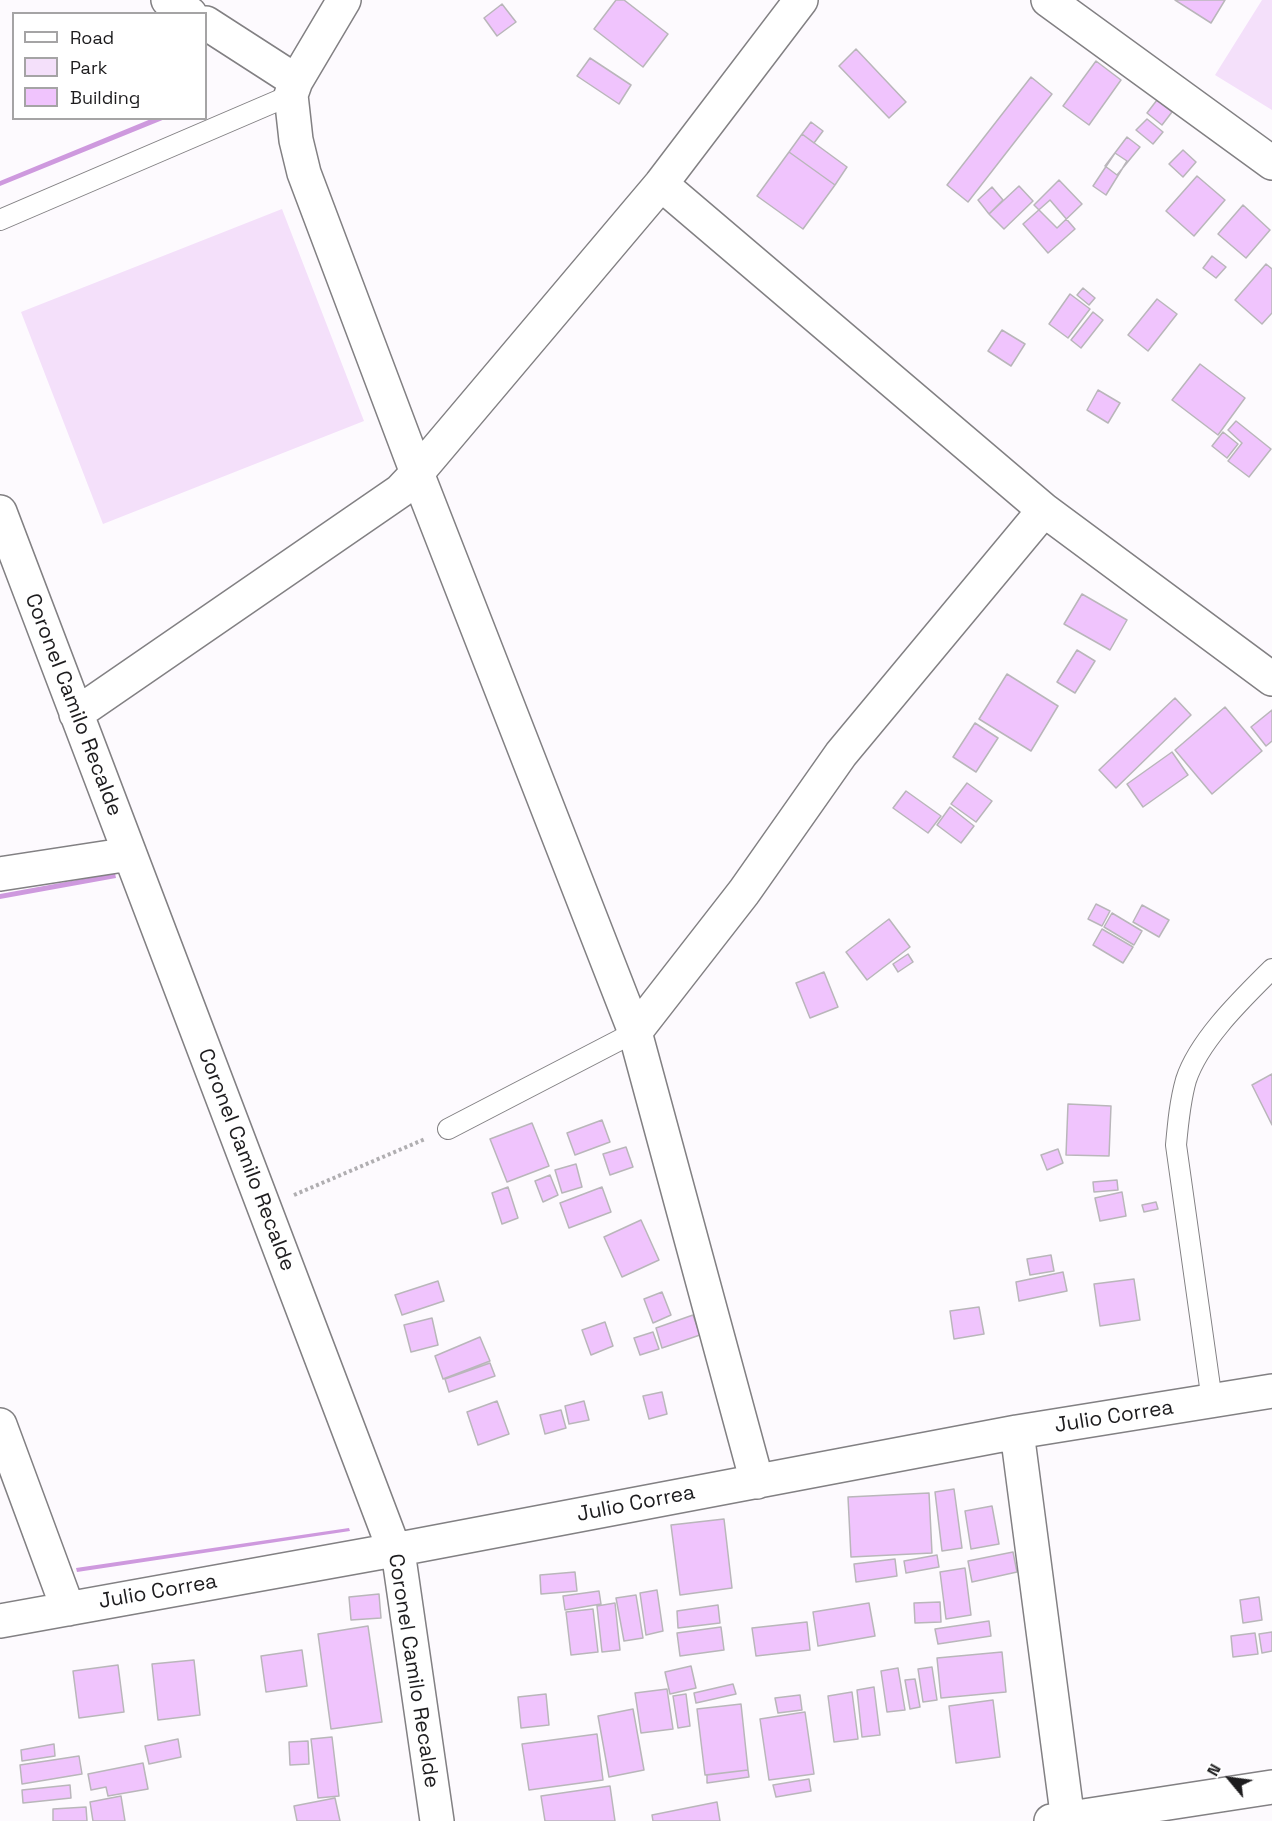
<!DOCTYPE html>
<html>
<head>
<meta charset="utf-8">
<style>
  body { margin:0 }
  #map { position:relative; width:1272px; height:1821px; overflow:hidden; background:#fdfafe; font-family:"Space Grotesk",sans-serif }
  canvas { display:block }
  .legend { position:absolute; left:12px; top:12px; width:195px; height:108px; box-sizing:border-box; background:#fff; border:2px solid #a5a4a5; margin:0; padding:8px 10px; list-style:none; font-size:18px; color:#1d1c1e }
  .legend li { display:flex; align-items:center; gap:12px; height:30px }
  .legend b { width:30px; border:2px solid #a5a4a5 }
  .north { position:absolute; left:1200px; top:1749px; width:60px; height:60px; -webkit-text-stroke:4px #fff; paint-order:stroke; rotate:299deg; font-size:16px; font-weight:700; line-height:24px; text-align:center; color:#1d1c1e }
  .north::after { content:''; display:block; margin:auto; width:21px; height:27px; background:#1d1c1e; clip-path:polygon(50% 0,100% 100%,50% 72%,0 100%) }
</style>
</head>
<body>
<div id="map">
<canvas width="1272" height="1821"></canvas>
<ul class="legend">
<li><b style="height:8px;background:#fff"></b>Road</li>
<li><b style="height:16px;background:#f4e0fa"></b>Park</li>
<li><b style="height:16px;background:#f0c4fd"></b>Building</li>
</ul>
<div class="north">N</div>
</div>
<script>
const g = document.querySelector('canvas').getContext('2d');
g.lineJoin = 'round';
function fillPath(path, color) { g.fillStyle = color; g.fill(path, 'evenodd'); }
function stroke(path, color, width, dash) { g.strokeStyle = color; g.lineWidth = width; g.lineCap = dash ? 'butt' : 'round'; g.setLineDash(dash || []); g.stroke(path); }
function label(font, color, halo, rows, align = 'center') {
  g.font = font + ' "Space Grotesk",sans-serif'; g.lineWidth = 4.5; g.setLineDash([]); g.textBaseline = 'middle'; g.strokeStyle = halo; g.fillStyle = color; for (const [text, x, y, turn = 0] of rows) {
    g.save(); g.translate(x, y); g.rotate((+turn || 0) * Math.PI / 180); g.textAlign = isNaN(turn) ? turn : align; if (halo) g.strokeText(text, 0, 0); g.fillText(text, 0, 0); g.restore();
  }
}
fillPath(new Path2D(`
  M1262 0H1272V110L1215 75Z
  M282 209 364 421 103 524 21 312Z`), '#f4e0fa');
fillPath(new Path2D(`
  M151 119H165L0 186V181Z
  M115 873 116 878 0 899V894Z
  M349 1528 350 1531 77 1572 76 1568Z`), '#ce99de');
const building = new Path2D(`
  M616 0H624L668 34 643 67 594 29Z
  M1175 0H1225L1211 23Z
  M502 4 516 22 497 36 484 18Z
  M856 49 906 102 889 118 839 66Z
  M590 58 631 85 619 104 577 76Z
  M1096 61 1121 80 1089 125 1063 106Z
  M1031 77 1052 94 968 202 947 185Z
  M1157 100 1172 112 1162 125 1147 113Z
  M1147 119 1163 132 1153 144 1136 130Z
  M811 122 823 131 814 143 802 134Z
  M802 134 847 167 835 185 789 152Z
  M1127 137 1140 147 1117 175 1105 166Z
  M1183 150 1196 162 1183 177 1169 164Z
  M789 152 835 185 803 229 757 196Z
  M1115 153 1127 161 1106 195 1093 186Z
  M1197 176 1225 200 1194 236 1166 211Z
  M1059 180 1082 204 1057 228 1034 205Z
  M1019 186 1033 201 1004 229 989 214Z
  M992 187 1003 200 989 214 978 200Z
  M1050 200 1075 229 1048 253 1023 224Z
  M1243 205 1270 230 1246 258 1218 234Z
  M1212 256 1226 267 1216 278 1203 268Z
  M1266 264 1272 269V313L1262 324 1235 300Z
  M1083 288 1095 298 1089 305 1077 295Z
  M1070 294 1090 309 1068 338 1049 324Z
  M1157 299 1177 314 1148 351 1128 335Z
  M1093 312 1103 320 1081 348 1071 340Z
  M1002 330 1025 344 1011 366 988 351Z
  M1200 364 1245 398 1218 435 1172 400Z
  M1098 390 1120 403 1108 423 1087 410Z
  M1236 421 1271 449 1249 477 1228 461 1242 443 1228 430Z
  M1223 432 1238 444 1227 458 1212 446Z
  M1082 594 1127 620 1110 650 1064 624Z
  M1077 650 1095 661 1075 693 1057 682Z
  M1007 674 1058 706 1031 751 979 719Z
  M1175 698 1191 715 1116 788 1099 770Z
  M1225 707 1262 751 1212 794 1175 750Z
  M1272 710V741L1266 746 1251 727Z
  M975 723 998 738 976 772 953 757Z
  M1172 752 1188 775 1143 807 1127 784Z
  M967 783 992 801 976 822 951 804Z
  M906 791 941 816 928 833 893 808Z
  M950 807 974 826 961 843 937 825Z
  M1096 904 1110 911 1102 926 1088 919Z
  M1142 905 1169 920 1159 937 1133 922Z
  M1112 913 1142 931 1134 945 1104 927Z
  M889 919 910 947 867 980 846 952Z
  M1102 929 1133 947 1123 963 1093 945Z
  M908 954 913 962 898 972 893 964Z
  M824 972 838 1007 810 1018 796 983Z
  M1272 1074V1125L1252 1085Z
  M1068 1104 1111 1106 1109 1156 1066 1155Z
  M602 1120 610 1142 575 1155 567 1133Z
  M532 1123 549 1166 507 1182 490 1139Z
  M626 1147 633 1167 610 1175 603 1154Z
  M1058 1149 1063 1163 1047 1170 1041 1155Z
  M576 1164 582 1187 562 1193 555 1170Z
  M550 1175 558 1195 543 1202 535 1181Z
  M1117 1180 1118 1190 1094 1192 1093 1182Z
  M508 1187 518 1218 502 1224 492 1193Z
  M602 1187 611 1212 569 1228 560 1203Z
  M1122 1192 1126 1216 1100 1221 1095 1198Z
  M1156 1202 1158 1209 1144 1212 1142 1205Z
  M641 1220 659 1260 622 1277 604 1237Z
  M1051 1255 1054 1271 1030 1275 1027 1259Z
  M1063 1272 1067 1291 1019 1301 1016 1282Z
  M1134 1279 1140 1320 1100 1326 1094 1284Z
  M438 1281 444 1301 402 1315 395 1295Z
  M662 1292 671 1315 653 1323 644 1299Z
  M979 1307 984 1334 954 1339 950 1311Z
  M693 1315 700 1335 662 1348 656 1328Z
  M432 1318 438 1345 411 1352 404 1325Z
  M605 1322 613 1346 591 1355 582 1330Z
  M653 1332 659 1349 640 1355 634 1338Z
  M480 1337 490 1361 443 1379 435 1356Z
  M490 1363 495 1376 449 1392 445 1379Z
  M662 1392 667 1414 649 1419 643 1396Z
  M497 1401 509 1434 478 1445 467 1412Z
  M584 1401 589 1420 569 1424 565 1406Z
  M561 1410 566 1428 545 1434 540 1415Z
  M954 1489 962 1548 942 1551 935 1492Z
  M929 1493 932 1553 851 1557 848 1497Z
  M992 1506 999 1544 971 1549 965 1511Z
  M724 1519 732 1588 680 1595 671 1525Z
  M1013 1552 1017 1572 972 1582 968 1561Z
  M937 1555 939 1567 906 1573 904 1561Z
  M895 1559 897 1576 856 1582 854 1564Z
  M965 1568 971 1615 946 1619 940 1572Z
  M575 1572 577 1591 541 1594 540 1575Z
  M657 1590 663 1631 646 1635 640 1593Z
  M599 1591 601 1604 565 1610 563 1596Z
  M379 1594 381 1618 351 1620 349 1597Z
  M636 1595 643 1638 624 1641 616 1598Z
  M1259 1597 1262 1620 1243 1623 1240 1600Z
  M940 1602 941 1622 915 1623 914 1603Z
  M615 1603 620 1650 602 1652 597 1606Z
  M869 1603 875 1636 818 1646 813 1612Z
  M718 1605 720 1623 678 1628 677 1611Z
  M593 1609 598 1652 571 1655 566 1612Z
  M989 1621 991 1636 938 1644 935 1629Z
  M807 1622 810 1650 756 1656 752 1628Z
  M368 1626 382 1722 331 1729 318 1634Z
  M721 1627 724 1650 680 1656 677 1633Z
  M1272 1632V1651L1262 1653 1259 1634Z
  M1255 1633 1258 1654 1233 1657 1231 1636Z
  M302 1650 307 1686 266 1692 261 1656Z
  M1002 1652 1006 1692 941 1698 937 1658Z
  M194 1660 200 1715 158 1720 152 1664Z
  M118 1665 124 1712 79 1718 73 1671Z
  M691 1666 696 1688 670 1694 665 1672Z
  M932 1667 937 1700 923 1702 918 1669Z
  M898 1668 905 1710 887 1712 881 1671Z
  M915 1679 920 1707 910 1709 905 1680Z
  M733 1684 736 1694 696 1703 694 1693Z
  M874 1687 880 1735 862 1737 857 1690Z
  M667 1689 673 1729 641 1733 635 1693Z
  M852 1692 858 1739 834 1742 828 1696Z
  M546 1694 549 1725 521 1728 518 1697Z
  M686 1694 690 1726 678 1728 673 1696Z
  M800 1695 802 1710 778 1713 775 1698Z
  M993 1700 1000 1757 956 1763 949 1706Z
  M741 1704 748 1770 705 1775 697 1709Z
  M633 1709 644 1770 609 1777 598 1716Z
  M805 1712 814 1774 769 1780 760 1719Z
  M597 1734 603 1780 529 1790 522 1744Z
  M332 1737 339 1796 318 1798 311 1739Z
  M178 1739 181 1757 149 1764 145 1746Z
  M308 1741 309 1764 290 1765 289 1742Z
  M54 1744 55 1756 22 1761 21 1750Z
  M79 1756 82 1774 22 1784 20 1765Z
  M143 1763 148 1789 108 1796 106 1787 91 1790 88 1774Z
  M748 1770 749 1777 707 1783V1775Z
  M809 1779 811 1791 776 1797 773 1785Z
  M70 1785 71 1798 23 1803 22 1790Z
  M610 1786 615 1821H545L541 1796Z
  M121 1796 125 1821H93L90 1802Z
  M335 1798 340 1821H297L294 1806Z
  M717 1802 720 1821H653L652 1815Z
  M86 1807 87 1821H53V1809Z`);
fillPath(building, '#f0c4fd');
stroke(building, '#b9b6ba', 1.5);
const service = new Path2D(`
  M0 220 291 95
  M448 1129 635 1032
  M1212 1401 1176 1145C1178 1123 1180 1101 1186 1080 1199 1040 1243 998 1272 969`);
const minor = new Path2D(`
  M168 0 190 14
  M344 0 296 81 291 95 296 140 304 173 417 473 635 1032 757 1482
  M1048 0 1272 163
  M206 23 296 81
  M661 184 1044 510 1272 679
  M0 512 400 1565 437 1821
  M76 714 400 491 417 473 661 184 801 0
  M0 874 130 854
  M635 1032 744 892 841 754 1044 510
  M0 1425 68 1609
  M1017 1432 1068 1821
  M0 1621 394 1550 1017 1432 1272 1391
  M1051 1821 1272 1787`);
stroke(service, '#828083', 22);
stroke(minor, '#828083', 36);
stroke(new Path2D(`
  M294 1195 425 1139`), '#b0aeb1', 4, [3, 3]);
stroke(service, '#fff', 20);
stroke(minor, '#fff', 33);
label('21px', '#1d1c1e', '#fff', [
  ["Coronel Camilo Recalde",73,705,69],
  ["Coronel Camilo Recalde",246,1160,69],
  ["Julio Correa",1114,1417,-9],
  ["Julio Correa",636,1504,-11],
  ["Julio Correa",158,1592,-10],
  ["Coronel Camilo Recalde",413,1671,81]
]);
</script>
</body>
</html>
